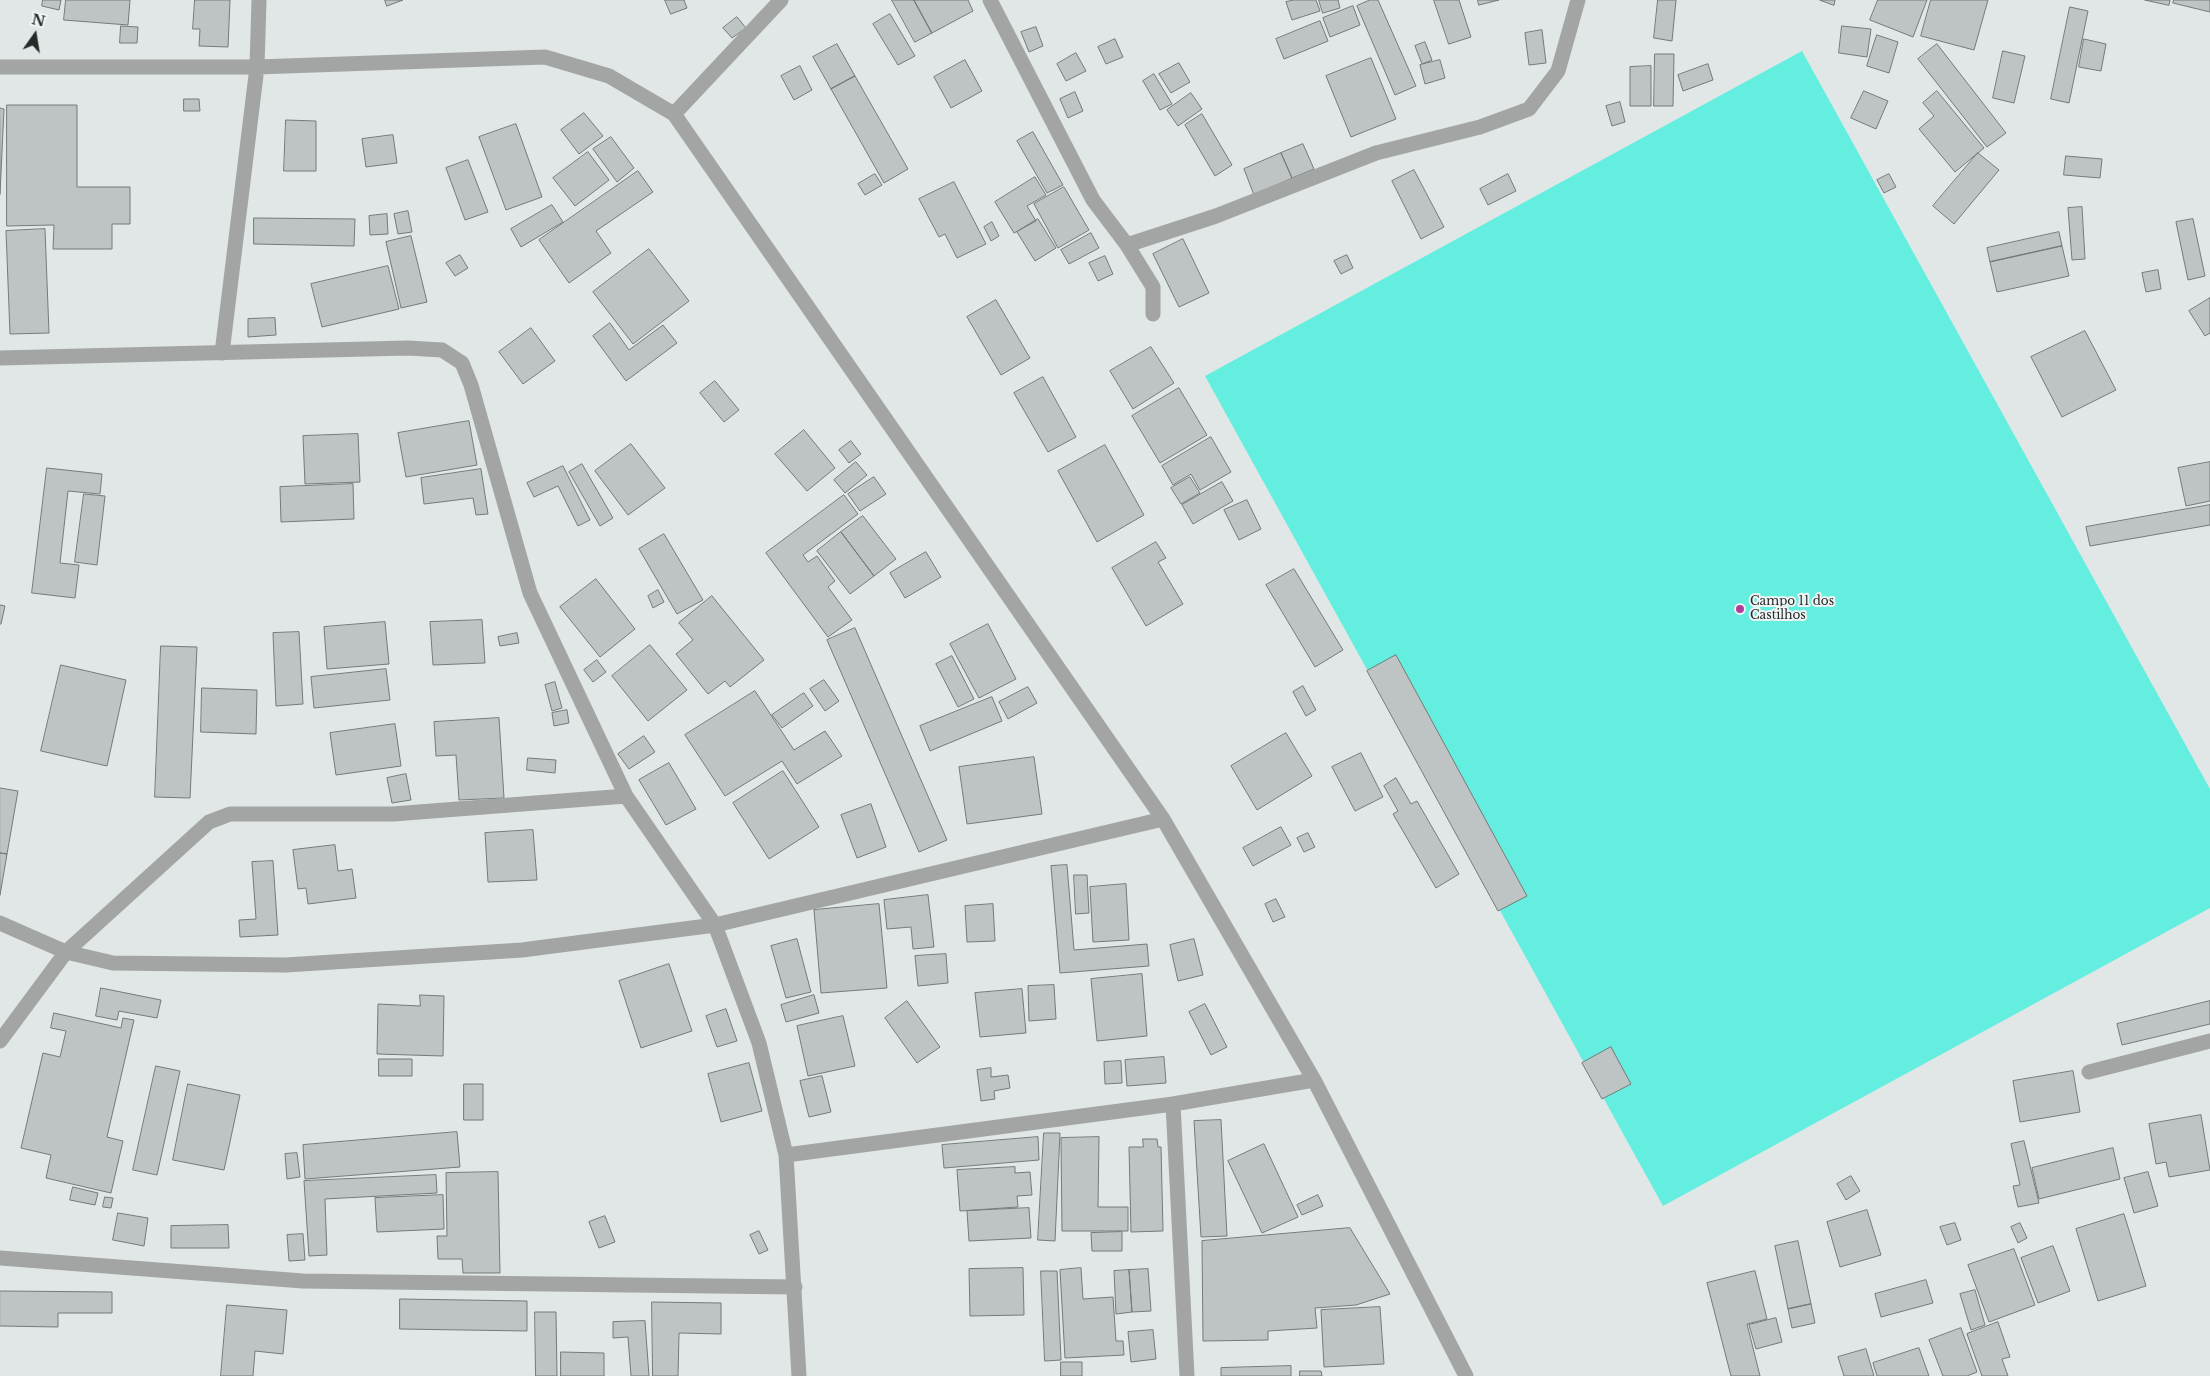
<!DOCTYPE html>
<html>
<head>
<meta charset="utf-8">
<style>
  body { margin:0 }
  #map { position:relative; width:2210px; height:1376px; overflow:hidden; background:#e0e7e6; font-family:"Libre Baskerville",serif }
  canvas { display:block }
  .north { position:absolute; left:10px; top:10px; width:50px; height:50px; -webkit-text-stroke:4px #edf4f3; paint-order:stroke; rotate:13deg; font-size:14px; font-weight:700; line-height:20px; text-align:center; color:#272929 }
  .north::after { content:''; display:block; margin:auto; width:18px; height:22px; background:#272929; clip-path:polygon(50% 0,100% 100%,50% 72%,0 100%) }
</style>
</head>
<body>
<div id="map">
<canvas width="2210" height="1376"></canvas>
<div class="north">N</div>
</div>
<script>
const g = document.querySelector('canvas').getContext('2d');
g.lineJoin = 'round';
function fillPath(path, color) { g.fillStyle = color; g.fill(path, 'evenodd'); }
function stroke(path, color, width, dash) { g.strokeStyle = color; g.lineWidth = width; g.lineCap = dash ? 'butt' : 'round'; g.setLineDash(dash || []); g.stroke(path); }
function label(font, color, halo, rows, align = 'center') {
  g.font = font + ' "Libre Baskerville",serif'; g.lineWidth = 4; g.setLineDash([]); g.textBaseline = 'middle'; g.strokeStyle = halo; g.fillStyle = color; for (const [text, x, y, turn = 0] of rows) {
    g.save(); g.translate(x, y); g.rotate((+turn || 0) * Math.PI / 180); g.textAlign = isNaN(turn) ? turn : align; if (halo) g.strokeText(text, 0, 0); g.fillText(text, 0, 0); g.restore();
  }
}
fillPath(new Path2D(`
  M1802 51 2210 789V908L1663 1206 1205 376Z`), '#63eee0');
const building = new Path2D(`
  M43 0H61L59 10 42 6Z
  M66 0H130L128 25 64 20Z
  M195 0H230L228 47 199 46 200 29H193Z
  M385 0H403L387 6Z
  M665 0H684L687 8 671 14Z
  M892 0H914L932 33 915 42Z
  M914 0H968L973 11 932 33Z
  M1294 0H1316L1320 11 1292 20 1286 2Z
  M1319 0H1338L1340 8 1323 13Z
  M1370 0H1378L1416 86 1395 95 1357 6Z
  M1434 0H1459L1471 37 1449 44Z
  M1478 0H1499L1479 5Z
  M1658 0H1676L1672 41 1654 38Z
  M1820 0H1835L1834 5Z
  M1878 0H1927L1913 37 1870 20Z
  M1931 0H1988L1974 50 1921 36Z
  M2145 0H2170L2169 5Z
  M2174 0H2210V12L2173 3Z
  M1353 6 1360 25 1330 37 1323 18Z
  M2070 7 2088 11 2069 103 2051 99Z
  M890 14 915 56 898 65 873 24Z
  M737 17 746 28 732 38 723 28Z
  M1320 21 1328 41 1284 59 1276 39Z
  M121 26 138 27 137 43H120Z
  M1842 26 1871 29 1867 57 1839 53Z
  M1036 27 1043 46 1029 52 1021 32Z
  M1542 30 1546 63 1529 65 1525 33Z
  M1877 35 1898 42 1889 73 1867 66Z
  M1115 39 1123 57 1106 64 1098 47Z
  M2084 39 2106 44 2101 71 2079 67Z
  M1425 42 1432 60 1422 64 1415 46Z
  M837 44 855 76 831 89 813 57Z
  M1937 44 2006 133 1987 147 1918 59Z
  M2003 51 2025 56 2014 103 1993 98Z
  M1076 53 1086 71 1066 81 1057 64Z
  M1655 54H1674L1673 106H1654Z
  M1371 58 1396 119 1351 137 1326 76Z
  M965 60 982 91 951 108 934 77Z
  M1440 60 1445 78 1425 84 1420 65Z
  M1179 63 1190 82 1171 93 1159 74Z
  M1708 64 1713 80 1683 91 1678 75Z
  M800 66 812 90 794 100 781 76Z
  M1651 66V106H1630V67Z
  M1154 74 1172 104 1160 110 1143 81Z
  M855 76 908 169 884 183 831 89Z
  M1864 91 1888 101 1876 129 1851 118Z
  M1937 91 1984 148 1955 172 1919 129 1934 116 1923 103Z
  M1075 92 1083 111 1068 118 1060 99Z
  M1191 93 1202 109 1178 126 1167 110Z
  M184 99H199L200 111H184Z
  M1620 102 1625 122 1612 126 1606 106Z
  M7 105H77V187H130V224H112V249H53L54 225 7 226Z
  M0 108 4 109 0 194Z
  M584 113 603 136 579 154 561 130Z
  M1202 114 1232 165 1215 176 1185 125Z
  M286 120 316 121V171H284Z
  M516 124 542 197 506 210 479 137Z
  M1033 132 1063 185 1047 193 1017 141Z
  M393 135 397 163 366 167 362 139Z
  M611 137 634 168 617 182 593 149Z
  M1303 144 1314 169 1292 178 1281 153Z
  M588 152 609 180 575 206 553 178Z
  M1281 153 1292 178 1254 195 1244 169Z
  M1978 153 1999 170 1954 224 1933 206Z
  M2066 156 2102 159 2100 178 2064 175Z
  M468 160 488 212 465 220 446 168Z
  M1414 170 1444 227 1421 239 1392 181Z
  M638 171 653 192 596 231 611 253 569 283 539 240Z
  M875 174 882 185 865 195 858 184Z
  M1508 174 1516 191 1488 205 1480 189Z
  M1889 174 1896 187 1884 193 1877 180Z
  M1035 177 1046 195 1027 206 1036 221 1014 233 995 202Z
  M954 182 986 244 957 258 945 234 939 237 919 199Z
  M1064 187 1089 230 1058 248 1034 204Z
  M552 205 563 222 521 247 511 229Z
  M2082 207 2085 259 2072 260 2068 208Z
  M408 211 412 232 398 234 394 214Z
  M387 214 388 234 370 235 369 216Z
  M254 218 355 219 354 246 254 244Z
  M1038 219 1056 248 1035 261 1017 232Z
  M2193 219 2205 276 2188 280 2176 222Z
  M992 222 999 236 991 241 984 227Z
  M45 229 49 333 10 334 6 231Z
  M2059 232 2062 246 1990 262 1987 248Z
  M1091 233 1099 248 1069 264 1061 250Z
  M411 236 427 302 401 308 386 242Z
  M1183 239 1209 293 1179 307 1153 254Z
  M2062 246 2069 276 1997 292 1990 262Z
  M649 249 689 301 633 344 593 292Z
  M460 255 468 268 455 276 446 263Z
  M1347 255 1353 268 1341 274 1334 261Z
  M1105 256 1113 274 1098 281 1089 263Z
  M388 266 399 309 322 327 311 284Z
  M2158 270 2161 289 2146 292 2142 273Z
  M2210 298V333L2205 336 2189 311Z
  M996 300 1030 358 1001 375 967 317Z
  M275 318 276 335 248 337V319Z
  M610 323 629 350 663 325 677 343 626 381 593 336Z
  M531 328 555 361 523 384 499 352Z
  M2085 331 2116 390 2062 417 2031 357Z
  M1151 347 1174 383 1133 409 1110 371Z
  M1043 377 1076 437 1048 452 1014 393Z
  M715 381 739 410 724 422 700 393Z
  M1179 388 1207 435 1160 463 1132 416Z
  M469 421 477 465 406 477 398 433Z
  M804 430 835 468 807 491 775 454Z
  M358 434 360 482 305 484 303 436Z
  M1211 437 1231 472 1200 490 1191 474 1173 485 1162 466Z
  M851 441 861 454 849 463 839 450Z
  M631 444 665 488 628 515 595 471Z
  M1105 445 1144 515 1097 542 1058 471Z
  M856 462 867 475 845 493 834 480Z
  M2210 462V501L2186 506 2178 468Z
  M582 464 613 518 600 526 569 472Z
  M563 466 590 520 578 526 558 486 534 497 527 483Z
  M47 468 102 474 100 494 68 491 60 563 79 565 75 598 32 593Z
  M481 469 488 514 476 515 473 498 424 504 421 478Z
  M874 477 886 494 860 511 848 494Z
  M1190 477 1200 493 1181 504 1171 488Z
  M1222 482 1233 501 1193 524 1182 505Z
  M353 484 354 519 281 522 280 487Z
  M84 494 105 496 97 565 75 562Z
  M844 495 858 514 803 555 808 562 817 556 835 581 828 587 852 620 828 637 766 553Z
  M1247 500 1261 529 1239 540 1224 510Z
  M2210 505V525L2090 546 2086 527Z
  M863 516 896 559 874 576 841 532Z
  M841 532 874 576 850 594 817 551Z
  M664 534 703 600 677 614 639 549Z
  M1156 542 1166 558 1158 562 1183 604 1146 626 1112 568Z
  M926 552 941 577 905 598 890 573Z
  M1294 569 1343 650 1315 667 1266 585Z
  M596 579 635 629 600 657 560 607Z
  M658 590 664 602 653 608 648 596Z
  M712 596 764 660 730 687 725 681 708 694 676 654 693 640 679 623Z
  M0 605 5 606 1 624H0Z
  M482 620 485 663 433 665 430 622Z
  M385 622 389 664 327 669 324 627Z
  M988 624 1016 679 979 698 950 644Z
  M855 628 947 840 919 852 827 640Z
  M299 632 303 704 276 706 273 633Z
  M517 633 519 643 500 646 498 637Z
  M650 645 687 690 648 721 612 676Z
  M161 646 197 647 190 798 155 797Z
  M1396 655 1527 896 1498 911 1367 671Z
  M952 656 974 699 958 707 936 664Z
  M597 660 606 672 593 682 584 670Z
  M61 665 126 680 107 766 41 751Z
  M386 669 390 700 314 708 311 677Z
  M824 680 839 701 825 711 810 689Z
  M555 682 562 708 552 711 545 685Z
  M1303 686 1316 710 1306 716 1293 692Z
  M1028 687 1037 703 1008 719 999 702Z
  M202 688 257 690 256 734 201 732Z
  M755 691 794 750 825 731 842 756 797 784 782 761 725 796 685 735Z
  M804 693 813 706 782 728 772 715Z
  M992 697 1002 721 930 751 920 726Z
  M567 710 569 723 554 726 552 713Z
  M499 718 504 798 459 800 456 755 436 756 434 722Z
  M395 724 401 766 336 775 330 733Z
  M1286 733 1312 776 1257 810 1231 766Z
  M644 736 655 752 629 769 618 754Z
  M1361 753 1383 797 1355 811 1332 767Z
  M1034 757 1042 814 967 824 959 767Z
  M528 758 556 760 555 773 527 770Z
  M669 763 696 809 666 825 639 780Z
  M783 771 819 827 769 859 733 803Z
  M406 774 411 800 392 803 387 778Z
  M1396 778 1411 804 1417 801 1459 874 1436 888 1393 814 1398 811 1384 786Z
  M0 788 18 791 7 854 0 853Z
  M871 804 886 847 857 858 841 815Z
  M1281 827 1291 845 1253 866 1243 848Z
  M533 830 537 880 488 882 485 833Z
  M1308 833 1315 847 1304 852 1297 838Z
  M335 845 338 871 352 869 356 898 308 904 306 888 298 889 293 850Z
  M0 853 7 854 0 895Z
  M273 861 278 935 240 937 239 920 256 919 252 862Z
  M1067 865 1074 950 1147 944 1149 966 1060 973 1051 866Z
  M1074 875H1087L1089 913 1076 914Z
  M1126 884 1129 940 1093 942 1090 887Z
  M928 895 934 947 913 949 911 927 887 929 884 900Z
  M1276 899 1285 917 1273 922 1265 904Z
  M879 904 887 988 821 993 814 910Z
  M993 904 995 941 967 942 965 906Z
  M797 939 811 992 786 998 771 946Z
  M1194 939 1203 975 1178 981 1170 945Z
  M946 954 948 983 918 986 915 956Z
  M669 964 692 1031 641 1048 619 981Z
  M1142 974 1147 1036 1097 1041 1091 979Z
  M1054 985 1056 1019 1029 1021 1028 986Z
  M101 988 161 1000 157 1018 119 1011 117 1020 96 1016Z
  M1022 989 1026 1033 980 1037 975 993Z
  M420 995 444 996 443 1056 377 1054 378 1004 420 1006Z
  M814 995 819 1013 786 1022 781 1005Z
  M907 1001 940 1047 917 1063 885 1018Z
  M2210 1001V1024L2122 1045 2117 1024Z
  M1205 1004 1227 1047 1211 1055 1189 1012Z
  M726 1009 737 1041 717 1047 706 1016Z
  M54 1013 121 1028 123 1018 134 1020 107 1137 123 1141 111 1193 46 1178 51 1155 21 1148 43 1053 60 1057 66 1031 51 1028Z
  M843 1016 855 1066 808 1076 797 1026Z
  M1611 1047 1631 1084 1602 1099 1582 1063Z
  M1164 1057 1166 1083 1127 1086 1125 1060Z
  M379 1059H412V1076H379Z
  M1121 1061 1122 1083 1105 1084 1104 1062Z
  M749 1063 762 1111 721 1122 708 1074Z
  M156 1066 180 1071 157 1175 133 1170Z
  M991 1068V1077L1008 1075 1010 1088 994 1091 995 1099 981 1101 977 1070Z
  M2073 1071 2080 1112 2020 1122 2013 1081Z
  M822 1076 831 1112 809 1117 800 1081Z
  M188 1084 240 1095 224 1170 173 1160Z
  M464 1084H483V1120H464Z
  M2201 1115 2210 1170 2169 1177 2166 1162 2156 1164 2149 1124Z
  M1221 1120 1227 1236 1201 1237 1194 1121Z
  M457 1132 460 1167 305 1179 303 1145Z
  M1044 1133H1060L1055 1241 1038 1240Z
  M1038 1137 1039 1160 944 1168 942 1145Z
  M1099 1137 1098 1207H1128V1231H1062L1061 1138Z
  M1143 1139H1157L1158 1147H1161L1163 1231 1131 1232 1129 1147H1143Z
  M2024 1141 2039 1203 2018 1207 2013 1186 2020 1185 2011 1144Z
  M1264 1144 1298 1217 1262 1233 1228 1161Z
  M2113 1148 2120 1179 2039 1199 2032 1168Z
  M297 1153 300 1177 287 1179 285 1154Z
  M1015 1167V1173L1030 1172 1032 1195 1017 1196 1018 1207 960 1211 957 1170Z
  M498 1172 500 1273H463L462 1259H438L437 1236H447L446 1173Z
  M2148 1172 2158 1206 2134 1213 2124 1178Z
  M436 1175 437 1193 325 1199 327 1255 309 1256 304 1181Z
  M1851 1176 1860 1191 1846 1200 1837 1184Z
  M73 1187 98 1193 95 1205 70 1200Z
  M443 1195 444 1229 377 1232 375 1198Z
  M1318 1195 1323 1206 1302 1215 1297 1205Z
  M105 1197 113 1198 111 1208 103 1207Z
  M1029 1208 1031 1238 969 1241 967 1211Z
  M1867 1210 1881 1255 1840 1267 1827 1222Z
  M118 1213 148 1218 144 1246 113 1240Z
  M2124 1214 2146 1286 2098 1301 2076 1229Z
  M605 1216 615 1242 599 1248 589 1222Z
  M1955 1223 1961 1240 1947 1245 1940 1227Z
  M2020 1223 2027 1238 2018 1243 2011 1227Z
  M228 1225 229 1248H171V1226Z
  M1350 1228 1390 1294 1356 1305 1315 1308 1317 1328 1268 1331V1340L1203 1341 1202 1241Z
  M759 1231 768 1250 759 1254 750 1235Z
  M1122 1232V1251H1092L1091 1233Z
  M303 1234 305 1260 289 1261 287 1235Z
  M1798 1241 1811 1304 1788 1309 1775 1246Z
  M2053 1246 2070 1291 2038 1303 2021 1258Z
  M2014 1249 2035 1305 1989 1322 1968 1265Z
  M1023 1268 1024 1315 970 1316 969 1269Z
  M1081 1268 1083 1299 1113 1297 1116 1341H1123L1124 1355 1065 1358 1060 1270Z
  M1148 1269 1151 1311 1132 1312 1129 1270Z
  M1129 1270 1132 1312 1116 1314 1114 1271Z
  M1041 1271H1057L1061 1360 1045 1361Z
  M1755 1271 1767 1319 1747 1324 1760 1376H1731L1707 1283Z
  M1926 1280 1933 1303 1881 1317 1875 1294Z
  M1975 1290 1985 1325 1971 1330 1960 1294Z
  M0 1291 112 1292V1313H58V1327L0 1326Z
  M400 1299 527 1301V1331L400 1329Z
  M652 1302 721 1303V1334L679 1333 678 1376H653Z
  M1811 1304 1815 1323 1792 1328 1788 1309Z
  M227 1305 287 1310 283 1354 255 1351 253 1376H221Z
  M1380 1307 1384 1364 1324 1367 1321 1310Z
  M535 1312H556L557 1376H536Z
  M1776 1318 1782 1342 1756 1349 1749 1325Z
  M645 1321 649 1376H631L628 1337 613 1338V1322Z
  M1998 1322 2010 1357 2002 1359 2008 1376H1982L1967 1334Z
  M1961 1328 1977 1372 1967 1376H1943L1929 1340Z
  M1153 1330 1156 1359 1131 1362 1128 1332Z
  M1919 1348 1929 1376H1877L1873 1363Z
  M1866 1349 1874 1376H1844L1838 1357Z
  M561 1352 604 1353V1376H561Z
  M1061 1362H1082V1376H1061Z
  M1291 1366V1376H1221V1368Z
  M1300 1371H1321L1322 1376H1300Z`);
fillPath(building, '#bdc4c3');
stroke(building, '#747a7a', 1);
stroke(new Path2D(`
  M990 0 1093 200 1127 245 1153 287V314
  M0 67H257L545 57 609 76 674 114 1163 819 1314 1080 1466 1376
  M674 114 781 0
  M1127 245 1216 216 1376 153 1480 127 1529 109 1558 71 1578 0
  M222 353 257 67 259 0
  M0 358 408 348 442 350 462 363 471 385 530 593 626 796 715 925 759 1043 786 1155 799 1376
  M0 923 66 952 113 963 286 965 522 950 715 925 1163 819
  M0 1041 66 952 209 822 230 814H393L626 796
  M2089 1072 2210 1041
  M1173 1104 1187 1376
  M786 1155 1173 1104 1314 1080
  M0 1258 303 1281 795 1287`), '#a2a5a4', 15);
for (const [x, y, r, color] of [
  [1740,609,5,"#af3e9a"]
]) { const dot = new Path2D(); dot.arc(x, y, r, 0, 2 * Math.PI); g.fillStyle = color; g.fill(dot); stroke(dot, '#edf4f3', 2); }
label('12px', '#272929', '#edf4f3', [
  ["Campo 11 dos",1750,602],
  ["Castilhos",1750,616]
], 'left');
</script>
</body>
</html>
